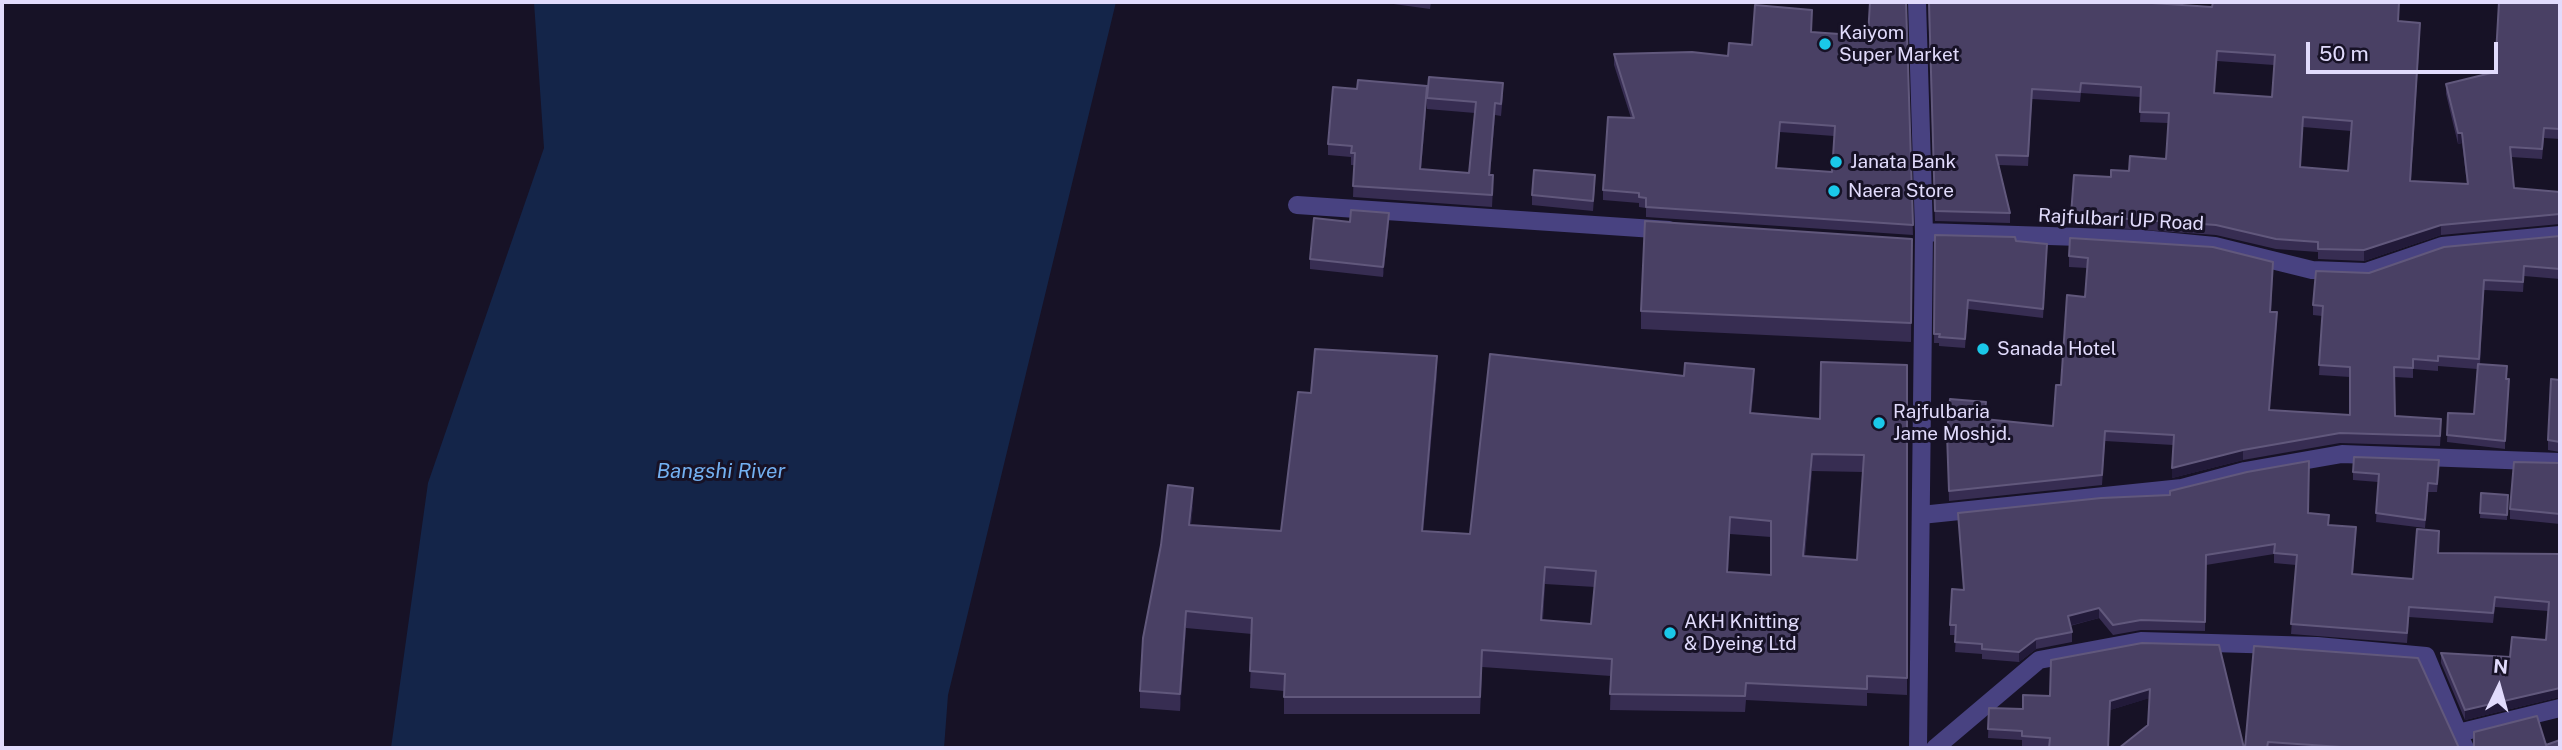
<!DOCTYPE html>
<html>
<head>
<meta charset="utf-8">
<style>
  body { margin:0 }
  #map { position:relative; width:2562px; height:750px; overflow:hidden; background:#171226; font-family:"Public Sans",sans-serif }
  canvas { display:block }
  .frame { position:absolute; inset:0; border:4px solid #e1dbfc; pointer-events:none }
  .north { position:absolute; left:2464px; top:652px; width:70px; height:70px; -webkit-text-stroke:5px #171226; paint-order:stroke; rotate:5deg; font-size:19px; font-weight:700; line-height:28px; text-align:center; color:#e1dbfc }
  .north::after { content:''; display:block; margin:auto; width:24px; height:32px; background:#e1dbfc; clip-path:polygon(50% 0,100% 100%,50% 72%,0 100%) }
  .scale { position:absolute; left:2306px; top:42px; width:192px; height:32px; box-sizing:border-box; border:4px solid #e1dbfc; border-top:0; padding-left:9px; font-size:21px; line-height:24px; white-space:nowrap; color:#e1dbfc; -webkit-text-stroke:5px #171226; paint-order:stroke }
</style>
</head>
<body>
<div id="map">
<canvas width="2562" height="750"></canvas>
<div class="frame"></div>
<div class="north">N</div>
<div class="scale">50 m</div>
</div>
<script>
const g = document.querySelector('canvas').getContext('2d');
g.lineJoin = 'round';
function fillPath(path, color) { g.fillStyle = color; g.fill(path, 'evenodd'); }
function stroke(path, color, width, dash) { g.strokeStyle = color; g.lineWidth = width; g.lineCap = dash ? 'butt' : 'round'; g.setLineDash(dash || []); g.stroke(path); }
function label(font, color, halo, rows, align = 'center') {
  g.font = font + ' "Public Sans",sans-serif'; g.lineWidth = 6; g.setLineDash([]); g.textBaseline = 'middle'; g.strokeStyle = halo; g.fillStyle = color; for (const [text, x, y, turn = 0] of rows) {
    g.save(); g.translate(x, y); g.rotate((+turn || 0) * Math.PI / 180); g.textAlign = isNaN(turn) ? turn : align; if (halo) g.strokeText(text, 0, 0); g.fillText(text, 0, 0); g.restore();
  }
}
fillPath(new Path2D(`
  M534 2H1116L948 695 944 748H391L428 483 544 148Z`), '#142549');
stroke(new Path2D(`
  M1917 2 1924 232 1918 748
  M1297 205 1669 230
  M1924 232 2142 239 2215 246 2312 270 2366 272 2442 246 2560 235
  M1921 515 2182 488 2245 471 2342 454 2560 462
  M1935 748 2039 660 2141 641 2317 646 2426 656 2458 733
  M2465 748 2458 733 2560 708`), '#484281', 18);
fillPath(new Path2D(`
  M1379 2H1431L1430 9Z
  M1906 2 1913 235 1646 217V208L1639 207V203L1603 200V190L1631 118 1614 65V54L1728 56 1812 20 1811 32 1868 36ZM1780 132 1834 136 1832 172 1777 168Z
  M1928 2 2152 3 2212 7 2213 2H2399L2398 22 2420 33 2411 181 2467 184 2462 143 2458 144 2446 94V84L2495 72 2560 2V139L2544 138 2542 159 2511 157 2514 188 2560 192V224L2441 235 2364 261 2318 259V252L2276 249 2216 235 2071 225V215L2111 177 2166 159 2168 123 2140 122 2141 97 2081 93 2080 102 2032 99 2028 166 1999 165 2010 213V223L1935 221ZM2217 61 2274 65 2272 97 2214 93ZM2303 127 2351 131 2348 171 2300 167Z
  M1503 95 1501 116 1495 115 1490 175 1493 187 1492 207 1353 197 1354 165H1351V157L1328 155V144L1427 98 1421 169 1469 173 1475 113 1427 109V98Z
  M1595 185 1593 211 1532 205V195Z
  M1350 222 1389 223 1383 277 1310 269V259Z
  M1935 235 2016 241 2047 253 2043 318 1968 309 1965 348 1939 346V343H1934Z
  M2560 236V279L2524 276 2523 292 2484 290 2480 364 2506 379 2505 449 2447 442 2448 413 2474 414 2477 369 2438 366V371L2413 369V378L2395 377V416L2441 430 2440 446 2340 443 2243 460 2172 478 2173 445 2105 441 2102 485 1949 501 1947 434 1986 412 1985 419 2053 426 2061 385 2085 297 2087 268 2069 267V256L2273 272 2271 312 2277 323 2269 410 2350 415V377L2319 375 2322 316 2313 315V305L2369 273Z
  M1912 239 1911 342 1641 329V311Z
  M1907 365V695L1867 693V706L1746 700 1745 712 1610 710 1611 676 1482 667 1480 714H1284V691L1250 688 1252 634 1186 628 1180 711 1140 708V691L1193 504 1191 525 1281 531 1311 393 1437 373 1423 531 1470 534 1754 386 1751 413 1820 419ZM1812 471 1863 472 1857 560 1805 556ZM1730 534 1771 537V575L1728 572ZM1545 584 1595 587 1591 624 1543 620Z
  M2560 380V452L2548 450V440Z
  M2560 463V524L2510 519V509Z
  M2439 469 2437 492H2428L2425 528 2376 522 2378 482 2353 480V472Z
  M2481 493 2508 495 2507 520 2480 518Z
  M1958 513H2308L2329 525 2356 537 2353 574 2413 579 2439 541 2438 553 2560 554V697L2465 720 2441 663V653L2510 657 2546 640 2548 611 2495 607 2493 623 2409 617 2407 643 2291 634 2296 565 2274 563V554L2206 565 2205 631 2141 630 2113 635 2099 618 2070 626 2072 632V642L2036 649 2019 662 1982 659V654L1955 652 1956 635H1950V625L1964 590Z
  M2219 645 2148 725 2149 698 2110 710 2049 747 2022 746V740L1988 738 1989 708 2023 709 2050 696Z
  M2254 646 2459 748H2245Z`), '#372d52');
fillPath(new Path2D(`
  M1427 86V98L1420 181V169Z
  M1495 103V115L1489 187V175Z
  M2458 133H2462V143L2458 144Z
  M1389 213V223L1383 277V267Z
  M2441 225V235L2364 261V250Z
  M2277 312V323L2269 420V410Z
  M1437 356V373L1422 548V531Z
  M1754 369V386L1750 430V413Z
  M2243 450V460L2172 478V468Z
  M1812 454V471L1803 572V556Z
  M1193 488V504L1189 542V525Z
  M1730 517V534L1727 589V572Z
  M1545 567V584L1541 637V620Z
  M2099 608V618L2068 626V616Z
  M1186 611V628L1180 711V694Z
  M2036 639V649L2019 662V652Z
  M2560 688V697L2465 720V710Z
  M2150 689V698L2110 710V701Z`), '#221a39');
const building = new Path2D(`
  M1870 2H1906L1913 225 1646 207V198L1639 197V193L1603 190 1608 117 1634 118 1614 54 1692 52 1728 56 1729 43 1752 45 1755 5 1812 10 1811 32 1868 36ZM1780 122 1835 126 1832 172 1776 168Z
  M1929 2H2152V3L2212 7 2213 2H2399L2398 21 2420 23 2410 181 2468 184 2462 133H2458L2446 84 2495 72 2499 2H2560V129L2544 128 2542 149 2510 147 2514 188 2560 192V214L2441 225 2364 250 2318 249V242L2276 239 2216 225 2071 215 2074 175 2111 177V170L2129 171 2130 156 2166 159 2169 113 2140 112 2141 87 2081 83 2080 92 2032 89 2028 156 1996 155 2010 213 1935 211ZM2217 51 2275 55 2272 97 2214 93ZM2303 117 2352 121 2348 171 2300 167Z
  M1429 77 1503 83 1501 104 1495 103 1489 175H1493L1492 195 1353 186 1355 153H1351L1352 146 1328 144 1333 87 1357 89 1358 80 1427 86 1420 169 1469 173 1476 102 1427 98Z
  M1534 170 1595 175 1593 201 1532 195Z
  M1351 210 1389 213 1383 267 1310 259 1314 218 1350 222Z
  M1645 221 1912 239 1911 323 1641 311Z
  M1935 235 2015 237 2016 241 2047 244 2043 309 1968 300 1965 339 1939 337 1940 334H1934Z
  M2560 236V269L2524 266 2523 282 2484 280 2479 359 2438 356V361L2413 359V368L2394 367 2395 416 2441 419 2440 436 2340 433 2243 450 2172 468 2174 435 2105 431 2102 475 1949 491 1947 434 1950 399 1986 402 1984 419 2053 426 2056 385H2061L2067 295 2085 297 2088 258 2069 256 2070 238 2213 247 2273 262 2270 312H2277L2269 410 2350 415V367L2319 365 2323 306 2313 305 2316 271 2369 273 2444 247Z
  M1315 349 1437 356 1422 531 1470 534 1490 354 1684 376 1685 363 1754 369 1750 413 1820 419 1821 362 1907 365V678L1867 676V689L1746 683 1745 696 1610 694 1612 659 1482 650 1480 697H1284L1285 674 1250 671 1252 618 1186 611 1180 694 1140 691 1143 638 1161 545 1168 485 1193 488 1189 525 1281 531 1298 392 1311 393ZM1812 454 1864 455 1857 560 1803 556ZM1730 517 1771 521V575L1727 572ZM1545 567 1596 571 1591 624 1541 620Z
  M2478 364 2507 366 2506 379H2509L2505 441 2447 435 2448 413 2474 414Z
  M2551 379 2560 380V442L2548 440Z
  M2354 457 2439 460 2437 484 2428 483 2425 520 2376 513 2379 474 2353 472Z
  M2309 461 2308 513 2329 515 2328 525 2356 527 2352 574 2413 579 2417 529 2439 531 2438 553 2560 554V688L2465 710 2441 653 2510 657 2512 637 2546 640 2549 602 2495 597 2493 613 2409 607 2407 633 2291 624 2297 555 2274 553 2275 544 2206 555 2205 622 2141 620 2113 625 2099 608 2068 616 2072 632 2036 639 2019 652 1982 649V644L1955 642 1956 625H1950L1952 589 1964 590 1958 513 2101 498 2170 495V491L2247 472Z
  M2514 462 2560 463V514L2510 509Z
  M2481 493 2508 495 2507 515 2480 513Z
  M2142 643 2219 645 2244 748H2119L2148 725 2150 689 2110 701 2108 748H2049L2050 738 2022 736V731L1988 729 1989 708 2023 709V695L2050 696 2051 660Z
  M2254 646 2418 658 2459 748H2356L2268 742 2267 748H2245Z
  M2537 716 2546 745 2560 740V748H2471L2474 746V732Z`);
fillPath(building, '#494064');
stroke(building, '#61587c', 2);
for (const [x, y, r, color] of [
  [1825,44,7,"#1ac8e9"],
  [1836,162,7,"#1ac8e9"],
  [1834,191,7,"#1ac8e9"],
  [1983,349,7,"#1ac8e9"],
  [1879,423,7,"#1ac8e9"],
  [1670,633,7,"#1ac8e9"]
]) { const dot = new Path2D(); dot.arc(x, y, r, 0, 2 * Math.PI); g.fillStyle = color; g.fill(dot); stroke(dot, '#171226', 2.5); }
label('19px', '#e1dbfc', '#171226', [
  ["Kaiyom",1839,33],
  ["Super Market",1839,55],
  ["Janata Bank",1850,162],
  ["Naera Store",1848,191],
  ["Sanada Hotel",1997,349],
  ["Rajfulbaria",1893,412],
  ["Jame Moshjd.",1893,434],
  ["AKH Knitting",1684,622],
  ["& Dyeing Ltd",1684,644]
], 'left');
label('19px', '#e1dbfc', '#171226', [
  ["Rajfulbari UP Road",2121,220,3]
]);
label('italic 21px', '#73b0f1', '#171226', [
  ["Bangshi River",721,472]
]);
</script>
</body>
</html>
